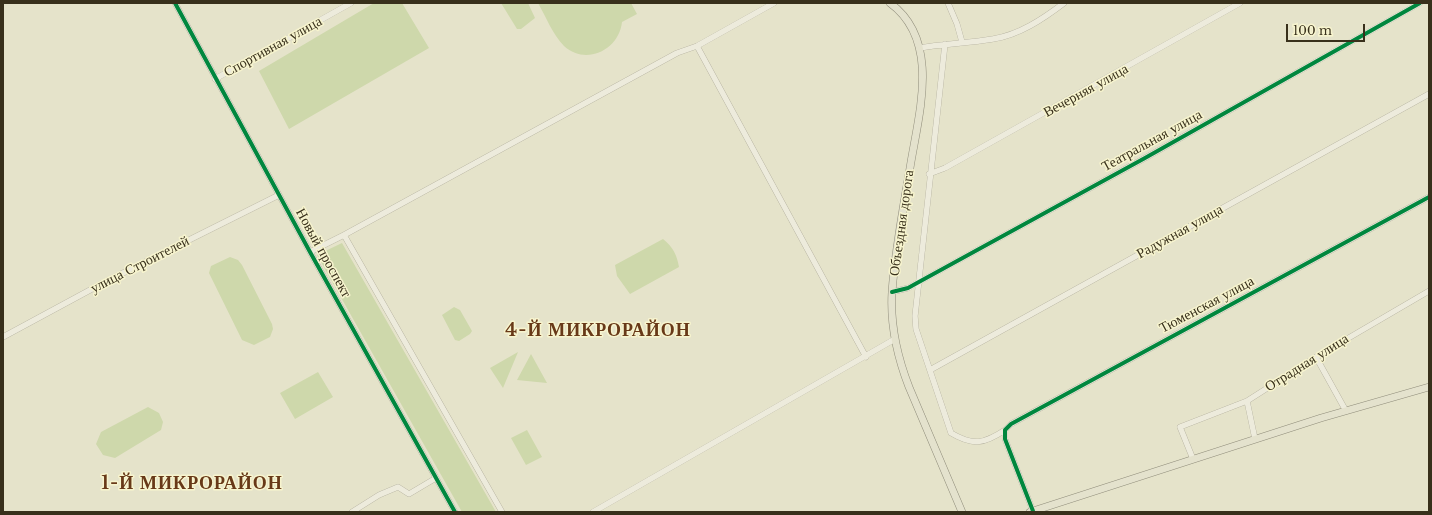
<!DOCTYPE html>
<html>
<head>
<meta charset="utf-8">
<style>
  body { margin:0 }
  #map { position:relative; width:1432px; height:515px; overflow:hidden; background:#e5e3ca; font-family:"Libre Baskerville",serif }
  canvas { display:block }
  .frame { position:absolute; inset:0; border:4px solid #38301b; pointer-events:none }
  .scale { position:absolute; left:1286px; top:24px; width:79px; height:18px; box-sizing:border-box; border:2px solid #38301b; border-top:0; padding-left:5px; font-size:12px; line-height:14px; white-space:nowrap; color:#38301b; -webkit-text-stroke:3px #f7f4ce; paint-order:stroke }
</style>
</head>
<body>
<div id="map">
<canvas width="1432" height="515"></canvas>
<div class="frame"></div>
<div class="scale">100 m</div>
</div>
<script>
const g = document.querySelector('canvas').getContext('2d');
g.lineJoin = 'round';
function fillPath(path, color) { g.fillStyle = color; g.fill(path, 'evenodd'); }
function stroke(path, color, width, dash) { g.strokeStyle = color; g.lineWidth = width; g.lineCap = dash ? 'butt' : 'round'; g.setLineDash(dash || []); g.stroke(path); }
function label(font, color, halo, rows, align = 'center') {
  g.font = font + ' "Libre Baskerville",serif'; g.lineWidth = 3; g.setLineDash([]); g.textBaseline = 'middle'; g.strokeStyle = halo; g.fillStyle = color; for (const [text, x, y, turn = 0] of rows) {
    g.save(); g.translate(x, y); g.rotate((+turn || 0) * Math.PI / 180); g.textAlign = isNaN(turn) ? turn : align; if (halo) g.strokeText(text, 0, 0); g.fillText(text, 0, 0); g.restore();
  }
}
fillPath(new Path2D(`
  M374 3H402L429 48 289 129 259 71Z
  M501 3H528L535 18 521 29H517Z
  M538 3H631L637 14 622 22C619 50 586 66 564 46 553 35 546 17 538 3Z
  M663 239C673 247 677 255 679 267L630 294 617 276 615 265Z
  M342 243 496 512H462L317 255Z
  M230 257 238 260 242 265 272 324 273 329 270 337 254 345 242 340 209 273 211 266Z
  M454 307 460 310 472 331 470 334 459 341 455 340 442 315Z
  M518 352 503 388 490 368Z
  M531 354 547 383 517 380Z
  M318 372 333 397 295 419 280 393Z
  M148 407 159 413 163 422 161 430 115 458 103 455 96 444 101 432Z
  M527 430 542 457 526 465 511 438Z`), '#ced8ab');
const minor = new Path2D(`
  M175 3 310 252 455 512
  M948 3 957 24 962 42
  M945 44 915 316 916 329 951 433C973 446 984 444 1005 430
  M697 46 866 357
  M919 48C944 44 969 43 993 39 1019 35 1043 19 1064 3
  M215 79 351 3
  M929 174 945 168 1240 3
  M344 235 677 53 697 46 774 3
  M310 252 344 235 502 512
  M892 292 908 288 917 283 1145 158 1420 3
  M3 337 103 283 279 195
  M1316 357 1346 411
  M930 370 1429 94
  M1247 401 1255 439
  M1193 459 1180 427 1247 401 1316 357 1429 291
  M1033 511 1005 439V430L1011 424 1429 197
  M352 512 379 495 398 487 409 494 436 478
  M593 512 895 339`);
const major = new Path2D(`
  M890 3C942 41 918 116 910 168 903 209 895 251 892 292 890 325 897 356 909 387L962 512
  M1030 512 1321 418 1429 387`);
stroke(minor, '#aaa694', 6);
stroke(major, '#8f8c7a', 8);
stroke(minor, '#edebdc', 5.5);
stroke(major, '#e4e2cd', 7);
stroke(new Path2D(`
  M175 3 310 252 455 512
  M892 292 908 288 917 283 1145 158 1420 3
  M1033 511 1005 439V430L1011 424 1429 197`), '#00873e', 4);
label('14px', '#38301b', '#f7f4ce', [
  ["Спортивная улица",273,47,-29],
  ["Вечерняя улица",1086,91,-29],
  ["Театральная улица",1152,141,-29],
  ["Объездная дорога",902,223,-82],
  ["Радужная улица",1180,232,-29],
  ["Новый проспект",323,253,61],
  ["улица Строителей",140,265,-27],
  ["Тюменская улица",1207,305,-28],
  ["Отрадная улица",1307,363,-32]
]);
g.letterSpacing = '1px';
label('bold 18px', '#683918', '#f7f4ce', [
  ["4-Й МИКРОРАЙОН",598,331],
  ["1-Й МИКРОРАЙОН",192,484]
]);
g.letterSpacing = '0px';
</script>
</body>
</html>
